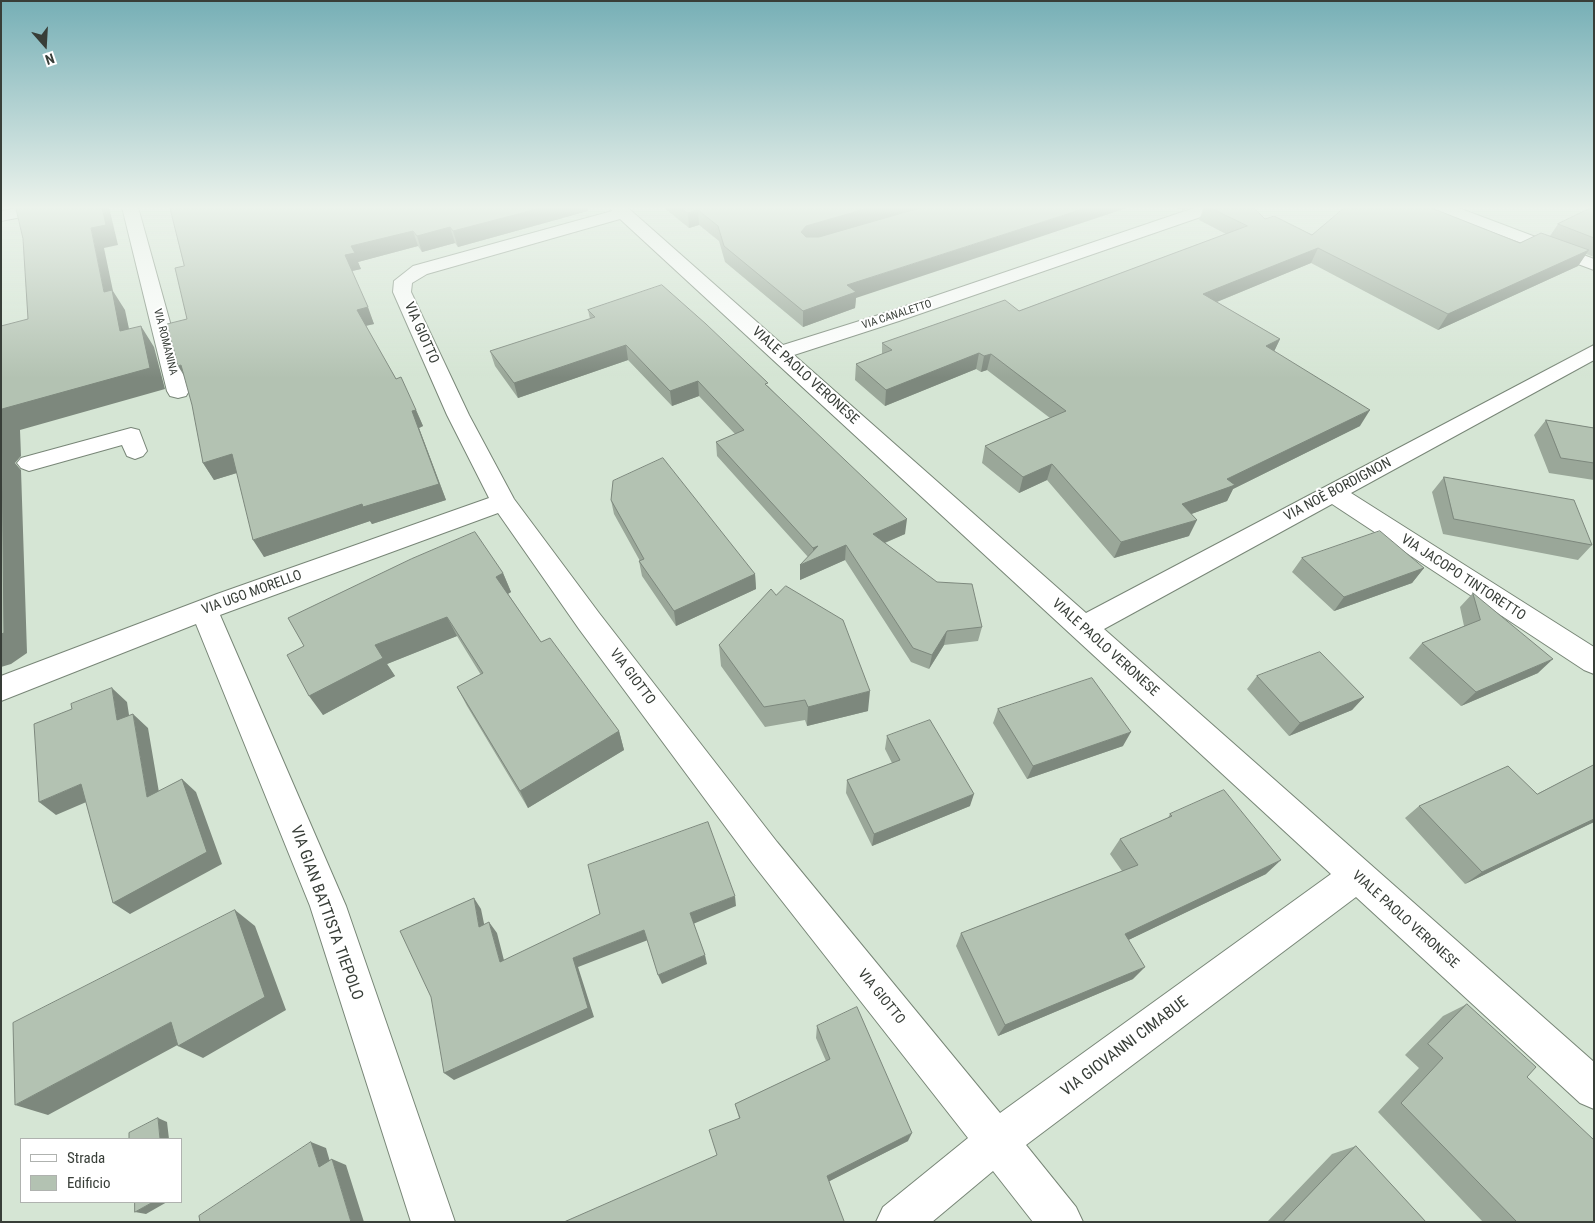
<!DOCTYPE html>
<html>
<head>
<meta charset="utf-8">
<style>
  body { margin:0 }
  #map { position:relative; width:1595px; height:1223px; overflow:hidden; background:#d5e5d4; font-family:"Roboto Condensed",sans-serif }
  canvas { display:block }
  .frame { position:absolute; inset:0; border:2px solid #383e38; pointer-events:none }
  .legend { position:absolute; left:20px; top:1138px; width:162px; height:65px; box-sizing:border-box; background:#fff; border:1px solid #afb2af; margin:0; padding:6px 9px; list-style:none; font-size:15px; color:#383e38 }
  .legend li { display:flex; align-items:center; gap:10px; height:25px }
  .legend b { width:25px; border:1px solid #afb2af }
  .north { position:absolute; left:20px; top:20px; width:50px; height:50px; -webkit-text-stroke:4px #fff; paint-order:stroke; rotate:161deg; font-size:14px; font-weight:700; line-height:20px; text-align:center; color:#383e38 }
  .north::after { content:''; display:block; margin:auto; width:18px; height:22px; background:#383e38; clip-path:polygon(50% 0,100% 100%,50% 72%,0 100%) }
</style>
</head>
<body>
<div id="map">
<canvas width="1595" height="1223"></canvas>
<div class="frame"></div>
<ul class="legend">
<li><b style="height:6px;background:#fff"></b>Strada</li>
<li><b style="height:14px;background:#b3c2b2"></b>Edificio</li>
</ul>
<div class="north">N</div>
</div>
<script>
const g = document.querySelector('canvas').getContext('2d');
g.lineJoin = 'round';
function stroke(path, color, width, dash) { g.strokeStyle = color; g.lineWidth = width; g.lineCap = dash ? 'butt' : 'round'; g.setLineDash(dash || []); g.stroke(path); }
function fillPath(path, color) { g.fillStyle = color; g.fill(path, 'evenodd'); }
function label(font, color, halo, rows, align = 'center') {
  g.font = font + ' "Roboto Condensed",sans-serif'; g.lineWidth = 4; g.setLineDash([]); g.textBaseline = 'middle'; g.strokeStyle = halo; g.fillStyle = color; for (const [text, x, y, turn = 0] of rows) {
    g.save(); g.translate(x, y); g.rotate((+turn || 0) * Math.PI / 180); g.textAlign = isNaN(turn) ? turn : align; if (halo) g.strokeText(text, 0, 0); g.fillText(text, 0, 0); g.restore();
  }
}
const minor = new Path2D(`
  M23 207H55L53 211 1 221V211Z
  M122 207H138L189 391 186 396 178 398 170 396 167 391Z
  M609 207H627L783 345 885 313 1197 207H1220L1218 211 899 321 794 355 1086 613 1594 345V360L1351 493 1594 647V674L1584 670 1332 504 1104 629 1594 1062V1109L1580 1103 1356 897 1026 1145 1076 1207 1083 1222H1033L993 1171 932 1222H876L883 1207 968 1138 753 864 579 629 498 513 220 615 346 906 455 1222H411L310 906 196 624 1 701V676L217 594 489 498 447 415 393 292 394 281 413 266 612 211ZM620 219 1331 874 1000 1113 777 842 599 613 514 499 469 415 411 292 412 283 427 274Z
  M1434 207H1456L1594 259V270L1436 211Z
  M131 428 139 430 147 451 143 456 135 459 127 456 122 445 29 471 21 468 17 463 21 458Z`);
stroke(minor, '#788677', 2);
fillPath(minor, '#fff');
fillPath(new Path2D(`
  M170 207 588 211 458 247 455 243 422 252 418 246 358 262 361 269 352 271 374 324 366 326 396 379 416 410 423 426 419 428 446 500 372 524 370 521 264 557 237 473 214 480 203 463 187 319 184 266Z
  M663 207H921L856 298 855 308 803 327 725 262 719 241 699 225 689 228Z
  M1175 207H1192L1182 210Z
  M1204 207H1253L1265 219 1312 235 1345 207H1435L1434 209 1520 243 1550 236 1558 224 1592 207H1591H1594V257L1586 254 1578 266 1438 330 1311 263 1217 302 1280 339 1274 351 1360 426 1233 489 1227 501 1191 514 1189 536 1114 558 1047 480 1019 493 982 463 985 446 1050 418 987 370 981 372 976 369 885 406 855 380 856 364 882 354V343L1019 311 1226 234 1199 220Z
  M588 310 768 386 905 534 885 543 982 627 978 641 944 645 929 669 911 662 845 560 800 580 808 557 717 456 716 442 735 434 699 396 672 406 628 360 518 398 495 366 490 351 590 319Z
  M1546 420 1594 428V480L1549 473 1534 435Z
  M1444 477 1592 545 1578 560 1443 534 1432 492Z
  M611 500 755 574 756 589 676 626 642 576 639 561H640L614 514Z
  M1302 558 1424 568 1412 583 1334 611 1292 572Z
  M503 573 511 592 508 594 541 642 619 731 624 750 528 808 467 706 457 687 481 675 457 636 387 664 395 676 323 715 304 646Z
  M1473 593 1538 673 1461 706 1409 658 1422 643 1464 626 1460 607Z
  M776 595 868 711 807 726 805 720 765 727 721 666 719 645Z
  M1257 676 1364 697 1352 710 1289 736 1247 689Z
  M998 709 1123 746 1027 779 993 723Z
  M887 736 970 806 872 846 846 793 847 780 892 763 885 749Z
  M1594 765V822L1465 884 1405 818 1419 806 1537 794Z
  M1170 814 1266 874 1128 940 1133 979 998 1036 956 946 961 933 1122 871 1110 854 1120 839 1168 818Z
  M1467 1004 1527 1077 1594 1222H1483L1378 1112 1419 1068 1405 1055 1443 1016Z
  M817 1026 908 1141 829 1181 739 1118 735 1104 826 1061 816 1038Z
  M1356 1146 1426 1222H1267L1332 1154Z`), '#9aa799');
fillPath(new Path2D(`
  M102 207H109L118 245 104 248 113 291 125 310 134 352 120 331 104 292 91 228Z
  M545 207H588V211L458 247 453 231Z
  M872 207H921L801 247V232L806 226Z
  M1089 207H1130L856 298 855 308 803 327V311L847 285Z
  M1183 207H1192L1182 210Z
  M698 210 699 225 689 228 688 213Z
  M450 227 455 243 422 252 417 236Z
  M413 231 418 246 358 262 361 269 352 271 345 255 351 246Z
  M1318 248 1311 263 1197 310 1203 294Z
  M1589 250 1578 266 1438 330 1448 314Z
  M368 307 374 324 364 326 357 310Z
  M141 326 154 347 165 389 20 430 21 456 15 463 21 470 27 653 11 664 1 667 2 409Z
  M1280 339 1272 356 1266 346Z
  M626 345 628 360 518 398 514 383Z
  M979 353 976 369 885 406 886 390Z
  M991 354 987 370 981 372 984 356Z
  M181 365 188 382 178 366Z
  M698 381 699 396 672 406 670 391Z
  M416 410 423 426 419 428 446 500 372 524 370 521 264 557 253 540 362 504 412 411Z
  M1370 410 1360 426 1233 489 1227 501 1175 520 1182 504 1227 479Z
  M232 454 243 471 214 480 203 463Z
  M1052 464 1047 480 1019 493 1023 477Z
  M907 519 905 534 872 548 873 534Z
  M1197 520 1189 536 1114 558 1121 542Z
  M846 545 845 560 800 580V565L813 559V548L818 546Z
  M1424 568 1412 583 1334 611 1344 597Z
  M503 573 511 592 504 596 496 577Z
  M755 574 756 589 676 626 674 611Z
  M447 617 457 636 387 664 395 676 323 715 309 696 375 645Z
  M947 631 944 645 929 669 932 655Z
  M1553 659 1538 673 1461 706 1476 692Z
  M112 688 127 702 132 734 117 720Z
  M870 691 868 711 807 726 808 707Z
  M1364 697 1352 710 1289 736 1300 723Z
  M133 714 148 728 162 810 147 797Z
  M619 731 624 750 528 808 520 791Z
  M1131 732 1123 746 1027 779 1033 766Z
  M182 779 196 792 222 864 130 914 113 903Z
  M81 784 98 797 56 815 39 802Z
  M974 794 970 806 872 846 874 834Z
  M1594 819V822L1465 884 1482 872Z
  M1281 860 1266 874 1114 947 1125 934Z
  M735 896 736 906 693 924 690 913Z
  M474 898 481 909 487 938 479 927Z
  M235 910 255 926 286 1010 203 1058 178 1046Z
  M489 922 497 933 507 972 500 962Z
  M644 930 648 940 578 967 594 1017 454 1080 444 1073 573 958Z
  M705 955 707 964 662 984 658 975Z
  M1145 967 1133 979 998 1036 1005 1025Z
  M171 1022 196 1035 48 1115 15 1105Z
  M158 1118 167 1122 169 1139H160Z
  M912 1133 908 1141 826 1183 827 1176Z
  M311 1142 326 1148 333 1172 319 1167Z
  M332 1159 346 1165 364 1222H351Z
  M153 1202H167L146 1214 135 1212Z`), '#7d887d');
const building = new Path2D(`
  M16 207H102L106 225 91 228 104 292 112 290 120 331 141 326 150 368 2 409V435L1 436V326L28 319 23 239Z
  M170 207H545L453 231 450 227 417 236 413 231 351 246 355 253 345 255 368 307 357 310 396 379 401 377 416 410 412 411 439 484 363 507 362 504 253 540 232 454 203 463 192 405 181 365 178 366 167 324 187 319 175 268 184 266Z
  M680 207H872L806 226 801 232 806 237H819L923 207H1089L847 285 856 292 803 311 724 246 718 226 698 210 688 213Z
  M1209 207H1253L1265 219 1274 216 1312 235 1345 207H1429L1520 243 1541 233 1589 250 1448 314 1318 248 1203 294 1280 339 1266 346 1370 410 1227 479 1235 485 1182 504 1197 520 1121 542 1052 464 1023 477 985 446 1066 411 991 354 984 356 979 353 886 390 856 364 892 350 882 343 1005 300 1019 311 1247 226Z
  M1593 207 1594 238 1558 224Z
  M662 285 706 324 768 383 765 384 907 519 873 534 937 582 972 584 982 627 947 631 932 655 913 648 846 545 800 565 818 546 813 548 716 442 744 430 698 381 670 391 626 345 514 383 490 351 595 317 588 310Z
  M1546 420 1594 428V463L1561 458Z
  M1 448 2 449 4 633 1 634Z
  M663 458 755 574 674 611 639 561 644 559 611 500 613 481Z
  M1444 477 1574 500 1592 545 1454 519Z
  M1380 531 1424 568 1344 597 1302 558Z
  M475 532 503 573 496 577 541 642 550 638 619 731 520 791 457 687 483 673 447 617 375 645 383 658 309 696 287 655 304 646 288 618 411 559Z
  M786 586 843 620 870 691 808 707 805 700 764 707 719 645 771 589 776 595Z
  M1473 593 1553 659 1476 692 1422 643 1480 620Z
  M1320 652 1364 697 1300 723 1257 676Z
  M1092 678 1131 732 1033 766 998 709Z
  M112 688 117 720 133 714 147 797 182 779 207 852 113 903 81 784 39 802 34 724 72 709 71 704Z
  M930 720 974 794 874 834 847 780 900 760 887 736Z
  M1594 765V819L1482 872 1419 806 1508 766 1537 794Z
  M1224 790 1281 860 1125 934 1145 967 1005 1025 961 933 1138 865 1120 839 1172 816 1170 814Z
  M708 822 735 896 690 913 705 955 658 975 644 930 573 958 588 1008 444 1073 431 997 400 931 474 898 479 927 489 922 500 962 600 914 588 865Z
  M235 910 265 997 178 1046 171 1022 15 1105 13 1023Z
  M1467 1004 1536 1067 1527 1077 1594 1140V1222H1517L1401 1103 1443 1058 1428 1044Z
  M857 1007 912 1133 827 1176 844 1221 843 1222H564L717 1155 709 1130 740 1118 735 1104 830 1059 817 1026Z
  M158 1118 160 1139H129V1133Z
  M311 1142 319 1167 332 1159 351 1222H200L199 1216Z
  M1356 1146 1426 1222H1283Z
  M135 1202H153L135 1212Z`);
fillPath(building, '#b3c2b2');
stroke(building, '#7d887d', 1);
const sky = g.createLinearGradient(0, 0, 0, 378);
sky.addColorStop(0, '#76afb6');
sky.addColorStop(0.55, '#ecf3ec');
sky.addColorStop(1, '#ecf3ec00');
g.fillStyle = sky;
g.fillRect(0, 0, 1595, 378);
label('11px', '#383e38', '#fff', [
  ["VIA CANALETTO",897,315,-18],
  ["VIA ROMANINA",165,342,76]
]);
label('14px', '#383e38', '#fff', [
  ["VIA GIOTTO",421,333,66],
  ["VIALE PAOLO VERONESE",805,376,42],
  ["VIA NOÈ BORDIGNON",1338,490,-28],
  ["VIA JACOPO TINTORETTO",1463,578,33],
  ["VIA UGO MORELLO",252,593,-20],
  ["VIALE PAOLO VERONESE",1105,648,42],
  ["VIA GIOTTO",632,677,53],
  ["VIALE PAOLO VERONESE",1405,920,42],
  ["VIA GIOTTO",881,997,51]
]);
label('16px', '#383e38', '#fff', [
  ["VIA GIAN BATTISTA TIEPOLO",326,913,70],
  ["VIA GIOVANNI CIMABUE",1125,1047,-37]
]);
</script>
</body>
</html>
